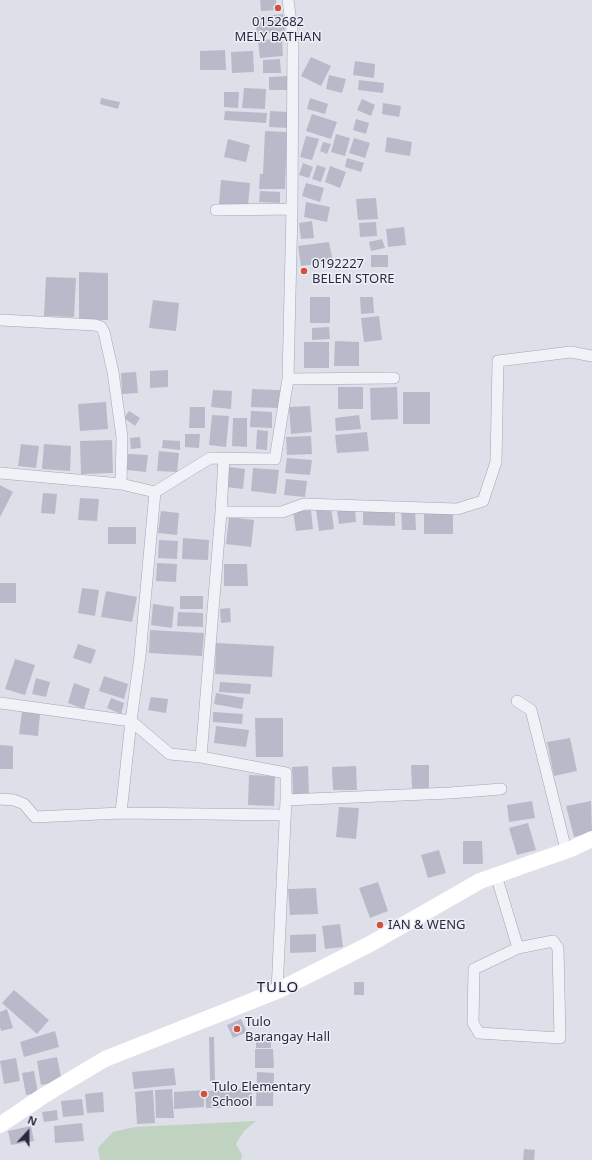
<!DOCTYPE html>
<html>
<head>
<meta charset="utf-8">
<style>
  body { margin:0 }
  #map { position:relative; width:592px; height:1160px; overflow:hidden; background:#dedfe9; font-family:"Noto Sans",sans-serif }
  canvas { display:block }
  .north { position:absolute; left:8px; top:1112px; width:40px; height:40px; -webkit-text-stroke:3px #eeeff6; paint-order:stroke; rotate:21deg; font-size:11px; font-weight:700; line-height:16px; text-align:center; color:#272940 }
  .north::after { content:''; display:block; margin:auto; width:14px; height:18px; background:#272940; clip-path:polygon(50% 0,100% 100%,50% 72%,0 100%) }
</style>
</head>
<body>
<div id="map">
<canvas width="592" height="1160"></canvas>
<div class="north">N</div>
</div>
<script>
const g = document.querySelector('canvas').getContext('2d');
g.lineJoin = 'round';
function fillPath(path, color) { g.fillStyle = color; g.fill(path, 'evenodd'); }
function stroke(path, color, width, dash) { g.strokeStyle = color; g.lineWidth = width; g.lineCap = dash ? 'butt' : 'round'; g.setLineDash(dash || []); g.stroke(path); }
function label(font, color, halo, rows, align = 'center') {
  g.font = font + ' "Noto Sans",sans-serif'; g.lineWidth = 3; g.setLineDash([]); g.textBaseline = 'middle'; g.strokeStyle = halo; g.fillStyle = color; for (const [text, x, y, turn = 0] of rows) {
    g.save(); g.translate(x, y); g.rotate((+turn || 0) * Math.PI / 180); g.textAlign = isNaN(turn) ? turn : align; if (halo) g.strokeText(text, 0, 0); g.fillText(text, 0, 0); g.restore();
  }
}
fillPath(new Path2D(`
  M256 1121 244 1131 236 1144 242 1155 241 1160H100L98 1148 113 1132 135 1127Z`), '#bfd3c0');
fillPath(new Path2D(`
  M260 0H276L277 10 261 11Z
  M283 14 285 31 257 34 255 17Z
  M282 39 283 56 260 58 258 40Z
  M225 50 226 70H200V51Z
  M253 51 254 72 232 73 231 52Z
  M311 57 331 66 321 86 301 76Z
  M280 59 281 73H263V60Z
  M355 61 375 64 374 78 353 75Z
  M329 75 346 79 342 93 326 89Z
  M288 76V90H269V77Z
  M359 80 384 83 383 93 358 90Z
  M244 88 266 89 265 109 242 108Z
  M224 92H239L238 108 224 107Z
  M101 98 120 102 118 109 100 104Z
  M310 98 328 104 325 114 307 109Z
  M362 99 375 105 371 116 357 110Z
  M383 103 401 106 399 117 382 114Z
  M225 111 267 113 266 123 224 120Z
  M270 111 289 112V128L269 127Z
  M312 114 337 122 331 139 306 131Z
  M356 119 369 123 366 134 353 130Z
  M265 131 287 132 285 189H259L260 174H263Z
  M336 134 350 138 345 156 331 152Z
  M306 136 319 139 312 160 300 157Z
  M387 137 412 142 410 156 385 152Z
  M354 138 370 143 365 158 349 153Z
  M228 139 250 145 246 162 224 157Z
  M323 142 331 144 327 154 320 151Z
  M347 158 364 163 361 172 345 167Z
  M303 163 313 167 309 178 299 175Z
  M317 165 326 168 321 182 312 179Z
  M330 166 346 172 340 188 325 182Z
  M221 180 250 183 248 206 219 204Z
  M306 183 324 188 320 202 302 196Z
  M260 191 280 192V203L259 202Z
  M376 198 378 219 358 220 356 199Z
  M306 202 330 207 327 222 304 217Z
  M312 221 314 238 301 239 299 223Z
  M376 222 377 236 360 237 359 223Z
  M404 227 406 245 388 247 386 229Z
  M382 239 385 248 371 251 369 242Z
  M329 242 333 262 301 266 298 246Z
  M371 255H388V267H371Z
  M79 272 108 273V320H79Z
  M46 277 76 278 74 317 44 316Z
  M310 297H330V323H310Z
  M360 297H373L374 313 361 314Z
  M153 300 179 303 176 331 149 328Z
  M379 316 382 340 364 342 361 318Z
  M329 327 330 339 312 340V328Z
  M335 341 359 342V366H334Z
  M304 342H329V368H304Z
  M168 370V387L150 388V371Z
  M136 372 138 393 122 394 121 373Z
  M338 387H363V409H338Z
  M397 387 398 419 371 420 370 388Z
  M252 389 280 390 279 408 251 407Z
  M213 390 232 391 231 409 211 407Z
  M403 392H430V424H403Z
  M106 402 108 429 80 431 78 404Z
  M310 406 312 432 291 434 289 407Z
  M190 407H205V428H189Z
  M129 411 140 418 135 426 124 418Z
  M251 411 272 412V428L250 427Z
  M212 415 229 416 226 447 209 445Z
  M359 415 361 429 336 431 335 418Z
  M233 418H247V447L232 446Z
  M257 430 268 431 267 450 256 449Z
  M367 432 369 451 337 453 335 435Z
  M185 434H200L199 448 185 447Z
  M311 436 312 454 287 455 286 437Z
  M140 437 141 448 131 449 130 438Z
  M112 440 113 473 81 474 80 441Z
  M163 440 180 441V450L162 448Z
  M21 444 39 446 36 468 18 466Z
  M44 444 71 446 70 471 42 469Z
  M159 451 179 453 177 472 157 471Z
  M128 454 148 455 146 472 127 470Z
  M287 458 312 460 310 475 285 473Z
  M229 467 245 469 243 489 226 487Z
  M253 468 279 470 276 494 251 491Z
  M286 479 307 481 305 497 284 495Z
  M0 485 13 492 0 517Z
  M43 493 57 494 55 514 41 513Z
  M80 498 99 499 97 521 78 520Z
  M331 507 334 529 319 531 316 509Z
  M355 508 356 522 339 524 337 510Z
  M415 508 416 530H402L401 509Z
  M311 510 313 529 296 531 293 512Z
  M363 510 395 512V526L363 525Z
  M161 511 179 513 177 535 158 533Z
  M424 511H453V534H424Z
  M229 517 254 520 251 547 226 544Z
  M108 527H136V544H108Z
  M183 538 209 540 208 560 182 559Z
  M159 540 178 541 177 559 158 558Z
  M157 563 177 564 176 582 156 581Z
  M224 564H247L248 586H224Z
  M0 583H16V603H0Z
  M82 588 99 590 95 616 78 613Z
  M106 591 137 597 132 622 101 617Z
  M180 596H203V609H180Z
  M153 604 174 607 172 628 151 625Z
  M230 608 231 622 221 623 220 609Z
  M178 612 203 613V627L177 626Z
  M150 630 204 633 202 656 149 653Z
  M216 643 274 646 272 677 215 674Z
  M78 644 96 650 91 664 73 658Z
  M15 659 35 665 25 695 5 689Z
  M104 676 128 684 124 699 99 691Z
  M36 678 50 682 46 697 32 694Z
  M220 682 251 684 250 694 219 692Z
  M74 683 90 689 84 709 68 703Z
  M216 693 244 698 242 709 214 704Z
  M151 697 168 699 166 713 148 710Z
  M111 698 124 703 121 714 107 708Z
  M22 712 40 714 38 736 19 734Z
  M213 712 243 714 242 724 213 722Z
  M255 718H283V757H256Z
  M216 726 249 730 246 747 214 743Z
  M570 738 577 771 554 776 547 742Z
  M0 745 13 746V769H0Z
  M411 765H429V788H412Z
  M308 766 309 794H293L292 767Z
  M356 766 357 790H333L332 767Z
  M249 775 275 776 274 806 248 805Z
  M532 801 535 818 509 822 507 805Z
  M591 801 592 833 574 837 566 806Z
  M339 807 359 808 356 839 336 837Z
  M528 823 536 850 517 855 509 828Z
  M463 841H482L483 864H463Z
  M439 850 446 873 428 878 421 855Z
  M378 882 388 911 370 918 359 888Z
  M316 888 318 914 290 915 288 889Z
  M340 924 343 947 325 949 322 926Z
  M316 934V952L290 953V935Z
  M354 982H364V995H354Z
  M14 990 49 1020 37 1034 2 1003Z
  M7 1009 13 1028 1 1031 0 1027V1012Z
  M241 1019 247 1032 233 1038 227 1025Z
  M55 1031 59 1047 24 1057 20 1042Z
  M256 1035H271V1048H256Z
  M209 1037H214L215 1081H210Z
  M255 1049H273L274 1068H255Z
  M57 1057 62 1081 41 1085 37 1061Z
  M16 1058 20 1081 4 1084 0 1061Z
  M174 1068 176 1085 134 1089 132 1072Z
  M34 1071 38 1093 26 1095 22 1073Z
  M257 1072 274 1073 273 1106H256Z
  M172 1089 174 1118H156L155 1090Z
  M252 1089V1106L206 1108 205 1091Z
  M153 1090 155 1123 137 1124 135 1092Z
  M204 1090V1107L174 1109V1092Z
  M103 1092 104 1112 87 1113 85 1094Z
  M82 1099 84 1115 63 1117 61 1101Z
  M57 1110 58 1120 44 1122 42 1112Z
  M82 1123 84 1141 55 1143 54 1126Z
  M31 1126 34 1141 11 1145 8 1131Z
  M524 1149 535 1150 534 1160H523Z`), '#b8bac9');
const street = new Path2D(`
  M216 210 292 209
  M0 320 95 325 101 327 104 332 113 372 122 437 121 484
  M288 379 394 378
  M0 473 121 484 155 492
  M221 512H282L304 504 457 509 483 501 496 462 498 361 571 352 592 356
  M517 701 531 710 566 850
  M0 703 131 721 170 754 201 757 286 773V800L277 991
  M201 757 221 512 224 458
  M0 799 14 800 24 804 35 817 121 813 285 815
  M286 800 450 793 501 789
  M121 813 131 721 140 656 155 492 210 458 275 459 288 379 292 209 293 38 288 0
  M496 875 518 948
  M553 941 558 948 560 1038 479 1033 473 1023 474 969 518 948Z`);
stroke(street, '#a3a5b3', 12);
stroke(street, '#f1f2f7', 11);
stroke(new Path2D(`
  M0 1125 43 1096 105 1059 277 991 370 944 480 881 571 849 592 839`), '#fff', 16);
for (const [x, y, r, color] of [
  [278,8,4,"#d5503c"],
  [304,271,4,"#d5503c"],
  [380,925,4,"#d5503c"],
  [237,1029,4,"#d5503c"],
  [204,1094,4,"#d5503c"]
]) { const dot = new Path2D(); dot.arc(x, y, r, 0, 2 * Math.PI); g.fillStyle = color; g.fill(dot); stroke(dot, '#eeeff6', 1.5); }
label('13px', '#272940', '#eeeff6', [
  ["0152682",278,22,"center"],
  ["MELY BATHAN",278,37,"center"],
  ["0192227",312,264],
  ["BELEN STORE",312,279],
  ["IAN & WENG",388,925],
  ["Tulo",245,1022],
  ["Barangay Hall",245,1037],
  ["Tulo Elementary",212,1087],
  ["School",212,1102]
], 'left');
g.letterSpacing = '1px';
label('15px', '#191a31', '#eeeff6', [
  ["TULO",278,988]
]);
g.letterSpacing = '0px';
</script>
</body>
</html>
